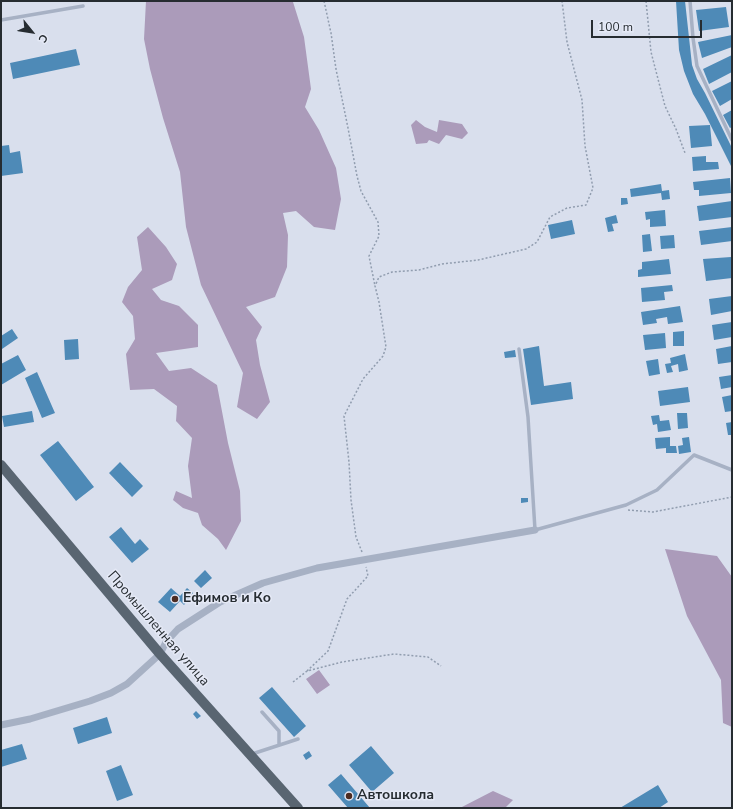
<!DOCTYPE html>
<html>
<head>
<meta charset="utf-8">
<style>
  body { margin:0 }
  #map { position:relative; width:733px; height:809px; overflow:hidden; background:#d9dfed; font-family:"Nunito Sans",sans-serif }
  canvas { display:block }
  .frame { position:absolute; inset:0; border:2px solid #262c31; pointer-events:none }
  .north { position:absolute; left:12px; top:12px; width:40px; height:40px; -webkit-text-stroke:3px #e5e9f6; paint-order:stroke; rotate:120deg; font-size:11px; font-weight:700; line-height:16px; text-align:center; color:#262c31 }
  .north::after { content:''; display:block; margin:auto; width:14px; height:18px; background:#262c31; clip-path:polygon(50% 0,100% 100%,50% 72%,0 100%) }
  .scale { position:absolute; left:591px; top:20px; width:111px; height:18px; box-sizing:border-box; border:2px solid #262c31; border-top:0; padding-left:5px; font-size:12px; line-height:14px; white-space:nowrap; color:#262c31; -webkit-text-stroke:3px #e5e9f6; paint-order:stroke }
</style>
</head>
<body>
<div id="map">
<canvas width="733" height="809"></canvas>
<div class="frame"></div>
<div class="north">С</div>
<div class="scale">100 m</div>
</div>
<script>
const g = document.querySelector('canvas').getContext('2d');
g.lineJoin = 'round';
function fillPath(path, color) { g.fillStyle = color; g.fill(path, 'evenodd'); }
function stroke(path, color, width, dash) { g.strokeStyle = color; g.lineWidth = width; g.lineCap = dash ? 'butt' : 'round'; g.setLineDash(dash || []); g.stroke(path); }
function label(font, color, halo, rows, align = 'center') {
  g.font = font + ' "Nunito Sans",sans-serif'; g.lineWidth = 3; g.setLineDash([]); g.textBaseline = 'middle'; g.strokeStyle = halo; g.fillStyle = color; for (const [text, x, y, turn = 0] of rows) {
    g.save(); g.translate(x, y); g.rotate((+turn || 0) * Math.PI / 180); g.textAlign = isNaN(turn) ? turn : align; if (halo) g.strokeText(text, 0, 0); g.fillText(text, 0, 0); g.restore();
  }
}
fillPath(new Path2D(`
  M146 1 293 2 304 37 311 89 305 107 319 130 336 168 341 199 335 230 314 227 296 211 283 213 288 235 287 267 275 297 246 307 262 327 256 340 260 365 270 402 257 419 237 407 243 373 201 285 186 227 180 172 163 118 150 69 144 39Z
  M416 120 425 127 437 132 439 120 462 124 468 133 462 139 446 135 439 144 429 140 427 143 416 144 411 125Z
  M148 227 166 247 177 264 172 280 152 289 161 300 179 306 198 325V347L156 353 169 371 191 368 217 385 228 443 240 491 241 521 226 550 218 539 202 525 198 513 183 508 173 500 176 491 192 498 188 466 192 438 176 421 177 406 154 389 130 390 126 354 135 339 133 316 122 302 128 287 142 270 137 237Z
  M665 549 717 556 732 577V727L723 723 721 680 687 616Z
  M319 670 330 685 317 694 306 679Z
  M493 791 513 800 505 808H460Z`), '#ab9bba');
fillPath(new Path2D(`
  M676 1H685L692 65 697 79 705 93 732 148V168L705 114 693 94 684 71 679 50Z
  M726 7 729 27 699 31 696 10Z
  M732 35V47L702 58 698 42Z
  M76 49 80 65 13 79 10 63Z
  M732 55V72L709 84 703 69Z
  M732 81V99L720 106 712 91Z
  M732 110V127L730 128 723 115Z
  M710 125 712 146 691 148 689 126Z
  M9 145 10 153 20 151 23 173 1 176V146Z
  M706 156V162H718L719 169 693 171 692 157Z
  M730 178 731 193 699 196V190H694L693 182Z
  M661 184 662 191 669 190 670 199 662 200 661 193 631 197 630 189Z
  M621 198H627L628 204 621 205Z
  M732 201V217L699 221 697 206Z
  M665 210 666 226 650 227V219L646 220 645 212Z
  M616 215 618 223 612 224 614 231 608 232 605 218Z
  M572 220 575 234 551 239 548 225Z
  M732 227V241L701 245 699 231Z
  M650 234 652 251 643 252 642 235Z
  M674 235 675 248 661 249 660 236Z
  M731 257 732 278 706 281 703 259Z
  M669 259 671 274 638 277V270L642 269V262Z
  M672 285 673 291 664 292 665 300 642 302 641 288Z
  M732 296V311L711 315 709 299Z
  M680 306 683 322 668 324 667 317 656 319 657 323 643 325 641 312Z
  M732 322V337L714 340 712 325Z
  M12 329 18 338 2 349 1 336Z
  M684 331V346H673V332Z
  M665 333 666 348 645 350 643 335Z
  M78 339 79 359 65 360 64 340Z
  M539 346 544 386 571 382 573 399 531 405 523 349Z
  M732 346V362L718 364 716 349Z
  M515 350 516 357 505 358 504 352Z
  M685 354 688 370 679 372 678 364 671 366 673 372 667 373 665 364 671 363 670 358Z
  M18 355 26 370 1 385V364Z
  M658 359 660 374 649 376 646 361Z
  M37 372 55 413 42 418 25 378Z
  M732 375V387L721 389 719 377Z
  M688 387 690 402 660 406 658 391Z
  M732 395V411L725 412 722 397Z
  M32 411 34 422 4 427 2 416Z
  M677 413H687L688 428 678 429Z
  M659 415 660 421 669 420 671 430 658 432 657 424 653 425 651 416Z
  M732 422V435H728L726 423Z
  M670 437V446H676L677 453H666V448L656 449 655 438Z
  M689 437 691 452 679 454 678 446 683 445 682 438Z
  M58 441 94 487 76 501 40 455Z
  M120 462 143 486 132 497 109 473Z
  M521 498H528V502L521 503Z
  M121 527 135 544 140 539 149 549 132 563 109 537Z
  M205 570 212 578 201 588 194 581Z
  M171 588 180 596 187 588 193 593 184 605 180 601 170 612 158 602Z
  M272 687 306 726 294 737 259 698Z
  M196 711 201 716 197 719 193 714Z
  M107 717 112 733 78 744 73 728Z
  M22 744 27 759 1 767V750Z
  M371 746 394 773 372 792 349 765Z
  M309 751 312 756 306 760 303 755Z
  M121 765 133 795 117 801 106 771Z
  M341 774 370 808H348L328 785Z
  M658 785 668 802 659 808H620Z`), '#4e8ab7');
stroke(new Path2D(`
  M324 1 331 33 336 69 348 128 357 176 361 191 378 222 379 236 369 256 375 286
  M646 1 651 52 665 106 676 129 685 153
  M628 510 653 512 732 497
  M362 552 356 537 351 500 349 462 344 416 363 379 383 356 386 347 379 302 375 286 379 277 392 272 419 270 442 264 478 260 526 249 537 242 550 217 567 208 586 205 593 188 585 146 582 100 567 42 562 1
  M307 671 328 651 347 599 368 576 366 567
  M293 682 307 671 342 662 394 654 428 657 441 666`), '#919daf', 1.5, [2, 2]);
stroke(new Path2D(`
  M690 1 693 38 697 66 732 140
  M1 20 83 6
  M519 349 528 417 535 530 626 505 657 490 694 455 732 470
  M262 712 279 731V745
  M252 754 298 739`), '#a7b1c4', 3.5);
stroke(new Path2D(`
  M1 725 30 719 90 701 111 693 127 684 160 654 166 642 178 629 220 602 263 583 317 568 535 530`), '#a7b1c4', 7);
stroke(new Path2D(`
  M1 465 160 654 298 808`), '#596571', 10);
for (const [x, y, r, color] of [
  [175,599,4,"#4d2c21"],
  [349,796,4,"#4d2c21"]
]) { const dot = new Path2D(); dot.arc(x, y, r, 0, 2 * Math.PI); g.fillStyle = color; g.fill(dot); stroke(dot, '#e5e9f6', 1.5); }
label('bold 14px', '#262c31', '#e5e9f6', [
  ["Ефимов и Ко",183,599],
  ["Автошкола",357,796]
], 'left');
label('14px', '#262c31', '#e5e9f6', [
  ["Промышленная улица",158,629,49]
]);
</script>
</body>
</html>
